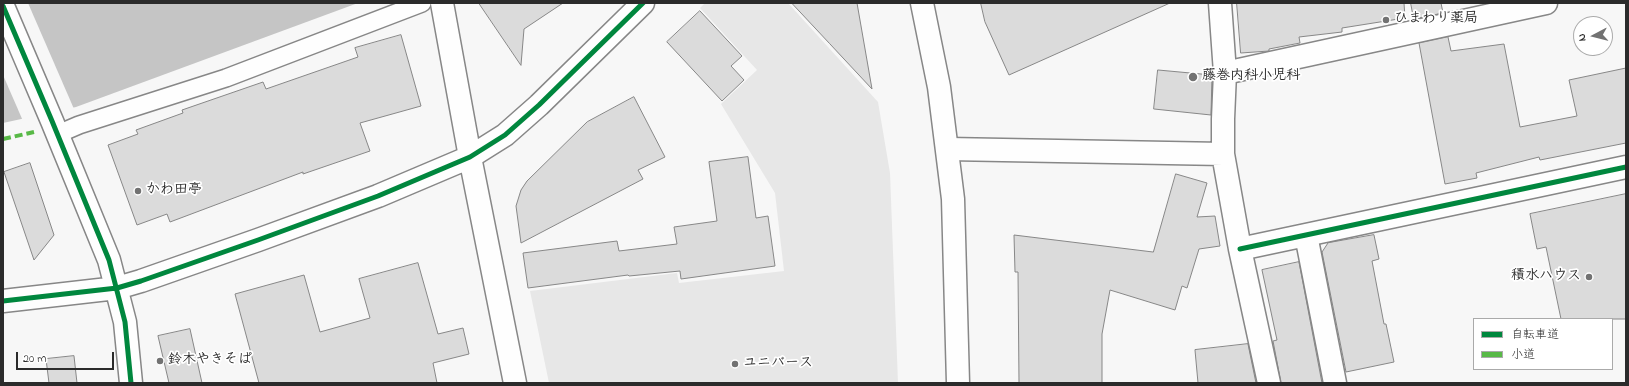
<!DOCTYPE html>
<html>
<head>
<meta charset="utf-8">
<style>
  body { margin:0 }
  #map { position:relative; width:1629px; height:386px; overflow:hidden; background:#f7f7f7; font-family:"Indie Flower","Klee One",sans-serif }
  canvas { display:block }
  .frame { position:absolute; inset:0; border:4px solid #2b2b2b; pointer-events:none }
  .legend { position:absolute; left:1473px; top:318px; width:140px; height:52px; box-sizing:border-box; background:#fff; border:1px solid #aaa; margin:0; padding:5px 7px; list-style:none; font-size:12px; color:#2b2b2b }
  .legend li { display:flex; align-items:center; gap:8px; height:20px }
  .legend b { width:20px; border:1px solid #aaa }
  .north { position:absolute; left:1573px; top:16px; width:40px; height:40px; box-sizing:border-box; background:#fff; border:1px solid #aaa; border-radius:50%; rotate:263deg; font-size:11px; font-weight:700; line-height:16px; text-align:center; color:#2b2b2b }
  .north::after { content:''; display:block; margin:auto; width:14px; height:18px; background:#727272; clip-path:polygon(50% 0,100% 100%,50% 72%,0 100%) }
  .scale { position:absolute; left:16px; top:352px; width:98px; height:18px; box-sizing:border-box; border:2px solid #2b2b2b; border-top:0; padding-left:5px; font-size:12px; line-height:14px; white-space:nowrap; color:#2b2b2b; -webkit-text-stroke:3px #fff; paint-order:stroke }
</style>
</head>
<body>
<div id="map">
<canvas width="1629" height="386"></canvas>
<div class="frame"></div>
<ul class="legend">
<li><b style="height:5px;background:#00873e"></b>自転車道</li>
<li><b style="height:5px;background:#58b947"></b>小道</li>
</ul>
<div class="north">N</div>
<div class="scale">20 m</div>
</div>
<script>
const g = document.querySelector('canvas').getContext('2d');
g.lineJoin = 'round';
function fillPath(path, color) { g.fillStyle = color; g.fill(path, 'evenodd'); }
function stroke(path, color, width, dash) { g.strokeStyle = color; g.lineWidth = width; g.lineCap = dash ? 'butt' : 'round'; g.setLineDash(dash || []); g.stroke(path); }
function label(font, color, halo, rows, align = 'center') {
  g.font = font + ' "Indie Flower","Klee One",sans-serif'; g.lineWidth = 3.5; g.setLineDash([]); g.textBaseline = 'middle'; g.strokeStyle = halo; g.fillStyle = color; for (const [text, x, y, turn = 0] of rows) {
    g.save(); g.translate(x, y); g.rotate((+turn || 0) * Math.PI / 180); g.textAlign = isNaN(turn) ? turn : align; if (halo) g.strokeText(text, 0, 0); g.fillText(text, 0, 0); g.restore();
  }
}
fillPath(new Path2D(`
  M705 3H788L878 102 890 173 898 383H549L530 291 677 273 679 283 784 271 775 193 721 104 757 70 700 8Z`), '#e7e7e7');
fillPath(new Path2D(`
  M3 3H358L76 107 3 123Z`), '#c5c5c5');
fillPath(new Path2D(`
  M3 3H28L74 109 23 121 3 75Z`), '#f7f7f7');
const building = new Path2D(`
  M479 3H563L524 29 521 65Z
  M792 3H857L872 89 830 44Z
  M981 3H1170L1009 75 985 22Z
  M1237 3H1404L1405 18 1342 28V32L1299 37 1300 43 1269 49V51L1241 53Z
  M1411 3H1441L1443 13 1414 19Z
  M700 11 742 56 731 66 744 80 722 101 667 42Z
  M401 35 421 106 360 123 370 151 303 174V172L170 222 167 214 137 225 108 145 138 134 136 130 183 113 182 110 263 82 266 89 358 57 355 48Z
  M1448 37 1451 51 1504 44 1520 127 1577 116 1569 80 1626 68V143L1540 160 1539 157 1476 173 1477 178 1445 184 1419 43Z
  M1158 70 1212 75 1211 115 1154 109Z
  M634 97 665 157 638 170 643 179 521 243 516 206 521 190 527 181 587 122Z
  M748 157 756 218 768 216 775 266 681 279 680 271 629 276 628 275 528 288 523 253 617 241 619 251 677 244 674 227 717 221 709 162Z
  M30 163 54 235 34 260 4 172Z
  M1176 174 1207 183 1197 217 1215 216 1220 246 1199 249 1187 288 1182 286 1175 310 1110 290 1102 334V383H1019L1018 272H1015L1014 235 1153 252Z
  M1626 194V319H1561L1546 247 1537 249 1530 214Z
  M1374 235 1379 259 1372 261 1384 324H1386L1394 362 1346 372 1322 252 1328 243Z
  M1299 262 1322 383H1281L1273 341 1277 340 1262 270Z
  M418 263 438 334 463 328 469 354 433 363 437 383H259L235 294 304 275 320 332 370 318 359 279Z
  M190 329 202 383H169L158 336Z
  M1248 344 1256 383H1198L1195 350Z
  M74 356 77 383H49L46 359Z`);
fillPath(building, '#dbdbdb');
stroke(building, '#878787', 1);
const service = new Path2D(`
  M58 134 79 125 226 78 422 3`);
const minor = new Path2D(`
  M1220 3 1225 73 1223 119V154L1240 249 1269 383
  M1225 73 1546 3
  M948 149 1223 154
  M1306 235 1335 383
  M1240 249 1626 167`);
const tertiary = new Path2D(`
  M442 3 470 157 515 383
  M922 3 939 87 953 199 958 383
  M3 6 52 121 109 260 125 322 131 383
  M3 301 117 288 141 281 258 240 378 196 470 157 505 135 539 105 643 3`);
stroke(service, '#878787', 20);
stroke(minor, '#878787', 25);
stroke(tertiary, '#878787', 25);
stroke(service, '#fefefe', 17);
stroke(minor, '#fefefe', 22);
stroke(tertiary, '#fefefe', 22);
stroke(new Path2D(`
  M3 139 34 132`), '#58b947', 4, [8, 4]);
stroke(new Path2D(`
  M3 6 52 121 109 260 125 322 131 383
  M1240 249 1626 167
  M3 301 117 288 141 281 258 240 378 196 470 157 505 135 539 105 643 3`), '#00873e', 5);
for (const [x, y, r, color] of [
  [1386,20,4,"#727272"],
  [1193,77,5,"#727272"],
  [138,191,4,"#727272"],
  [1589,277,4,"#727272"],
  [160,361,4,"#727272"],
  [735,364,4,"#727272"]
]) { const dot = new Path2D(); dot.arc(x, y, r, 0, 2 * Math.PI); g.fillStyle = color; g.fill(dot); stroke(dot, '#fff', 1.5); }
label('bold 14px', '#2b2b2b', '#fff', [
  ["ひまわり薬局",1394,20],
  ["藤巻内科小児科",1202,77],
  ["かわ田亭",146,191],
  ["積水ハウス",1581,277,"right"],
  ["鈴木やきそぱ",168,361],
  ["ユニバース",743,364]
], 'left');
</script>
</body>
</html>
